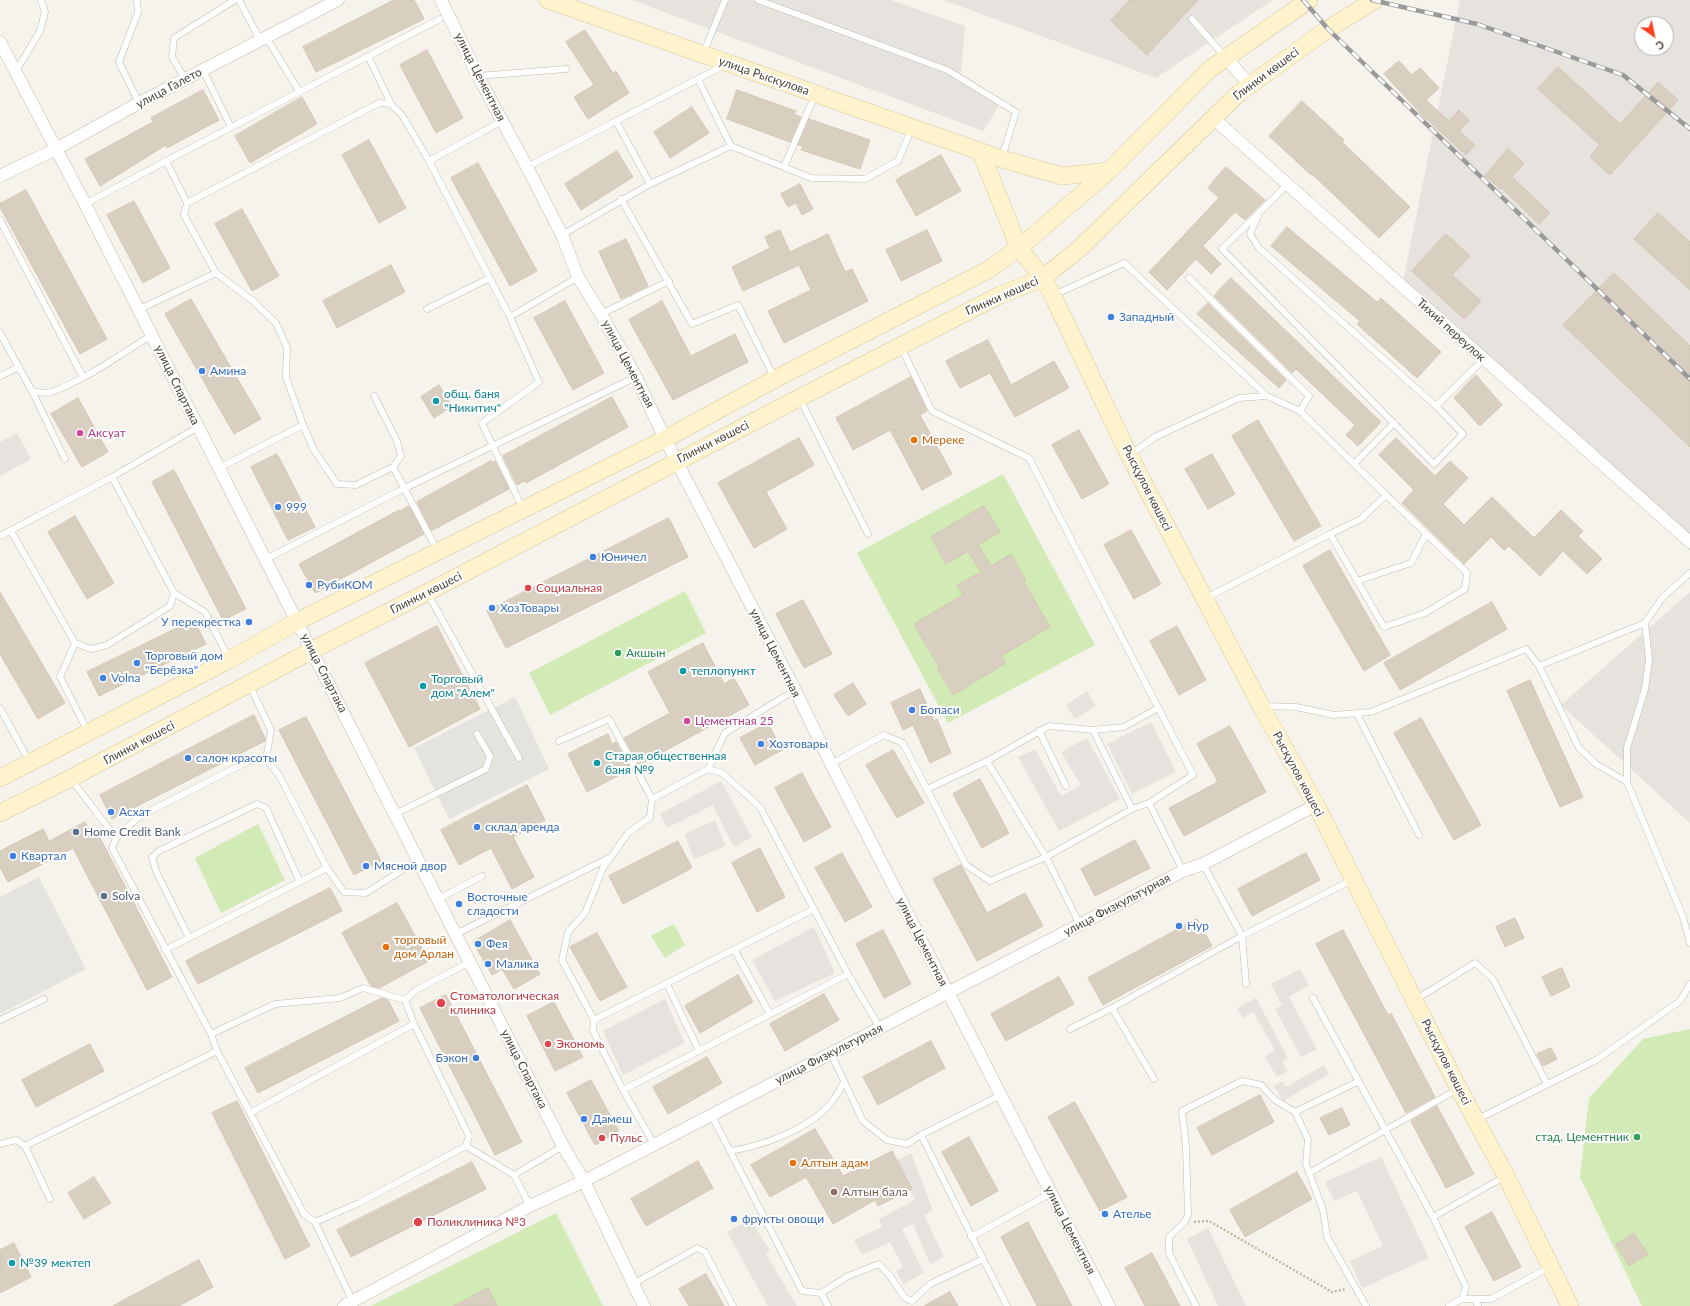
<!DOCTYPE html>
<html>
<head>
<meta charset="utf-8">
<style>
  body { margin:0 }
  #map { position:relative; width:1690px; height:1306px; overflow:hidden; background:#f6f3ec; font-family:Lato,sans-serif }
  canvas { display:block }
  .north { position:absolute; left:1634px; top:16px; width:40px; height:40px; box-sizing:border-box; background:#fff; border:1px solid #b7b4b0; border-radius:50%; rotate:147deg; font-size:11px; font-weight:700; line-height:16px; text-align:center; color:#4b4439 }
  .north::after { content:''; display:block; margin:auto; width:14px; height:18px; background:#fc3f1d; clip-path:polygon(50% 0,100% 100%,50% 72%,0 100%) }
</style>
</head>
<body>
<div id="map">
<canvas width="1690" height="1306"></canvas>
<div class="north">С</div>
</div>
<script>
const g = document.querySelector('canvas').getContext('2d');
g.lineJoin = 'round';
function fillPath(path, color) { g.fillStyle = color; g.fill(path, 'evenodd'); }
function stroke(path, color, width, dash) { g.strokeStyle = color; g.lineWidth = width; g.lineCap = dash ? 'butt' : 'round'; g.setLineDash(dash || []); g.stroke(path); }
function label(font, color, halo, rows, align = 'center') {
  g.font = font + ' Lato,sans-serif'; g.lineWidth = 4; g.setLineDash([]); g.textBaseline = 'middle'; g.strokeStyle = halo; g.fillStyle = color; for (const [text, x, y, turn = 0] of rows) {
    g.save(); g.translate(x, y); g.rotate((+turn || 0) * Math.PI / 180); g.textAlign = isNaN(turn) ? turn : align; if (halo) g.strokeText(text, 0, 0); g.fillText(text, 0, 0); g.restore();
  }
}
fillPath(new Path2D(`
  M632 0H891L965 26 961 74 1002 101 983 131Z
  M943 0H1273L1156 78Z
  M1460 0H1690V551L1402 286ZM1642 24H1666V48H1642Z
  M17 433 31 459 0 476V442Z
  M1690 592V823L1561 705Z
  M1087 691 1096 706 1075 719 1066 705Z
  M1151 722 1176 772 1132 794 1107 744Z
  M1087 738 1120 799 1059 831 1018 757 1035 749 1061 796 1081 785 1061 752Z
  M721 781 752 837 734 847 713 805 667 828 660 814Z
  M715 820 725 846 694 859 684 834Z
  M814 927 835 973 775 1001 752 960Z
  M1300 969 1309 985 1289 997 1317 1049 1301 1057 1275 1009 1282 1005 1271 984Z
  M1256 998 1288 1058 1282 1062 1288 1071 1277 1077 1265 1057 1275 1050 1253 1012 1243 1018 1237 1008Z
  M665 999 685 1043 623 1075 603 1031Z
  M1324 1065 1329 1074 1283 1101 1274 1086 1282 1081 1286 1087Z
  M911 1153 933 1210 924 1215 944 1257 930 1264 913 1224 902 1229 924 1273 903 1284 896 1271 903 1267 890 1242 862 1255 854 1240 882 1227 879 1219 915 1200 897 1160Z
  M1381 1157 1429 1258 1362 1288 1350 1261 1383 1246 1357 1191 1334 1201 1325 1182Z
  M750 1219 770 1251 766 1254 797 1306H768L727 1232Z
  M1208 1228 1246 1306H1218L1187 1239Z`), '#e6e2dd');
fillPath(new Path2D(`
  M1003 474 1095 645 948 723 857 553Z
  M685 591 706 633 550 715 529 673Z
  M258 824 285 880 221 913 195 858Z
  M674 924 685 945 665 958 651 936Z
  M1690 1029V1306H1642L1580 1177 1589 1098 1643 1039Z
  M556 1213 603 1306H371Z`), '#d2eab5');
fillPath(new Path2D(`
  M515 697 549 769 449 819 414 748Z
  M39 877 86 969 0 1014V897Z`), '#e5e3e0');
const building = new Path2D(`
  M394 0H414L424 19 316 72 303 47Z
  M1130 0H1198L1147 55 1111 21Z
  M585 30 613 73 616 71 629 93 588 119 574 97 594 85 566 42Z
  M427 50 463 118 436 133 400 65Z
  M1399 61 1412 75 1420 68 1439 88 1426 100 1449 121 1459 110 1469 120 1459 131 1475 145 1466 155 1421 114 1384 74Z
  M1558 67 1620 124 1658 82 1678 100 1610 175 1590 157 1600 145 1538 89Z
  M203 90 219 120 167 148 166 145 100 186 85 159 153 122 151 118Z
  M737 90 796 111 794 114 801 117 790 142 727 119Z
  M302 97 317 124 250 163 235 136Z
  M1302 101 1344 140 1342 142 1410 207 1379 238 1312 174 1311 175 1269 136Z
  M692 107 709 133 670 158 654 132Z
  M809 119 870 140 860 169 801 150 803 146 798 145Z
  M369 140 406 208 379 223 342 155Z
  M1508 149 1524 163 1512 177 1550 213 1539 224 1502 188 1501 189 1485 176Z
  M617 151 633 177 581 210 565 184Z
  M941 155 961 191 916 216 896 180Z
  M478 163 537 271 510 286 451 178Z
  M1226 167 1265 200 1245 220 1235 212 1203 246 1221 264 1211 274 1196 259 1167 290 1149 272 1219 198 1208 188Z
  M800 184 813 209 802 215 796 203 788 207 781 194Z
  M26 190 107 339 80 354 0 207V204Z
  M134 201 170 268 143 283 107 215Z
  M242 209 279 276 252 291 215 224Z
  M1658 213 1690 242V290L1634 239Z
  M1287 227 1377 302 1381 298 1441 352 1417 378 1357 324 1360 321 1271 246Z
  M780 230 790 252 828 234 845 272 852 269 868 301 784 343 768 311 811 290 799 265 743 291 732 267 770 248 765 237Z
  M927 230 942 261 901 281 886 250Z
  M1446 234 1470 256 1452 275 1481 301 1464 319 1412 271Z
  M626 239 648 286 621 299 599 252Z
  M391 265 405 292 337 328 323 301Z
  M1614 273 1690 346V447L1563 325Z
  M1231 278 1381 422 1358 446 1346 435 1355 425 1296 369 1292 373 1214 296Z
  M191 299 261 419 234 434 165 314Z
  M565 301 604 373 573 390 534 318Z
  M662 301 691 356 735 334 748 362 673 400 629 320Z
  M1208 303 1286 380 1279 388 1197 314Z
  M988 340 1011 385 1054 361 1069 388 1015 417 990 373 960 388 946 361Z
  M1476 375 1502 405 1480 426 1454 398Z
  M911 377 927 411 920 415 952 474 922 490 890 430 853 450 836 418Z
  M439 385 452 406 434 418 421 397Z
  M612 397 628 427 526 483 524 481 517 485 503 456Z
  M78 398 108 452 82 467 51 414Z
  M1258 420 1321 526 1294 541 1232 436Z
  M1079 430 1109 484 1082 499 1052 445Z
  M799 438 814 465 766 492 787 529 754 548 718 483Z
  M1396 438 1435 476 1450 461 1468 478 1443 504 1464 525 1492 497 1534 538 1561 510 1583 531 1578 536 1602 559 1587 574 1563 551 1540 576 1509 546 1504 550 1491 537 1464 564 1402 503 1414 490 1379 455Z
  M277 454 315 527 288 540 251 467Z
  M1212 454 1235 494 1208 509 1185 469Z
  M491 461V463L495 461 509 489 433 530H431L417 502Z
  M174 470 246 609 223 620 152 482Z
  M409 506 424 534 315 593 299 564 399 510 400 511Z
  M984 506 1000 532 978 545 991 566 1011 554 1026 581 1024 582 1050 627 1001 656 1006 663 953 695 937 668 939 667 914 624 963 595 957 585 981 572 968 551 946 564 931 537Z
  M75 516 114 583 87 599 48 532Z
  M669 518 688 557 506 648 487 611Z
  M1131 530 1161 584 1134 599 1104 545Z
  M1330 550 1390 655 1364 671 1303 566Z
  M0 592 65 703 38 719 0 654Z
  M803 600 832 654 804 668 776 614Z
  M1492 602 1507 629 1400 690 1384 663Z
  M194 620 206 644 99 696 87 672Z
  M437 626 480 709 409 747 365 663Z
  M1177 626 1206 680 1179 695 1150 641Z
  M703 643 724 684 734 678 749 705 639 765 624 738 670 713 648 672Z
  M1530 680 1583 797 1560 807 1507 691Z
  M853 683 866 704 848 716 834 695Z
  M920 689 934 721 937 719 951 753 930 763 913 725 903 730 891 703Z
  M254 715 265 738V741L112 819 100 795Z
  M306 717 381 861 354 875 279 730Z
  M1421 718 1481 825 1454 840 1394 733Z
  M768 723 782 750 755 765 740 738Z
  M1230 726 1266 792 1184 836 1169 808 1218 782 1197 744Z
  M608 734 612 744 616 742 631 769 587 792 568 754Z
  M893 750 924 803 897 818 866 765Z
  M802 773 831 827 804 842 775 788Z
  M980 779 1009 833 982 848 953 794Z
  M527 785 545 820 513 837 534 877 512 889 491 848 459 865 441 830Z
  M85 822 92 835 97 832 172 977 147 990 73 848 8 882 0 867V851L43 829 49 841Z
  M1135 840 1150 868 1095 896 1081 869Z
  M678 841 692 868 623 904 609 876Z
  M760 848 785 897 757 912 732 863Z
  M842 853 872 907 845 922 815 868Z
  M1306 853 1320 880 1252 916 1238 889Z
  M961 865 987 913 1025 893 1043 926 977 961 933 879Z
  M330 888 342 911 198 984 186 961Z
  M397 903 429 961 379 988 371 986 342 933Z
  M1515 918 1524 938 1505 947 1496 927Z
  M1197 919 1212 946 1103 1005 1088 978Z
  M510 920 540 974 514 989 502 969 492 975 473 942Z
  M883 930 911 984 884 998 856 944Z
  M1343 930 1388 1015 1391 1013 1435 1097 1406 1113 1316 944Z
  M597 933 627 987 600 1001 570 947Z
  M1562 968 1570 987 1551 996 1542 977Z
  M738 975 753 1002 700 1033 685 1006Z
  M1059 977 1074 1004 1006 1041 991 1014Z
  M824 994 839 1020 785 1051 770 1024Z
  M446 995 522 1142 495 1155 420 1008Z
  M382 998 388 1000 399 1021 258 1093 245 1068Z
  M554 1002 583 1057 555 1071 527 1016Z
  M931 1041 945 1068 878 1105 863 1077Z
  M90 1044 104 1071 36 1107 22 1080Z
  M1551 1048 1557 1059 1543 1066 1537 1054Z
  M707 1057 722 1083 668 1114 653 1087Z
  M591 1080 619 1131 595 1145 567 1093Z
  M1260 1095 1274 1122 1212 1155 1197 1128Z
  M237 1101 310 1246 285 1259 212 1113Z
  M1075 1102 1127 1197 1100 1211 1048 1117Z
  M1437 1106 1474 1174 1446 1188 1411 1121Z
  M1342 1108 1350 1125 1329 1135 1320 1118Z
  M815 1129 843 1176 892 1151 912 1189 878 1206 875 1200 833 1224 806 1177 770 1197 751 1165Z
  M969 1137 998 1191 971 1206 942 1152Z
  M698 1161 713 1188 646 1226 631 1199Z
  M472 1162 486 1189 351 1257 337 1230Z
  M1297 1172 1312 1199 1245 1237 1230 1210Z
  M94 1177 111 1203 84 1219 68 1193Z
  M1492 1212 1521 1267 1494 1281 1465 1227Z
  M1028 1222 1072 1306H1037L1001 1237Z
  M1634 1233 1648 1254 1629 1266 1616 1245Z
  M14 1243 31 1277 0 1293V1250Z
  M1152 1253 1180 1306H1145L1125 1268Z
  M199 1260 213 1287 179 1306H113Z
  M706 1274 724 1306H689L679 1289Z
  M488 1288 497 1306H454Z
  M950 1292 958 1306H924Z`);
fillPath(building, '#d8cfc1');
stroke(building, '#d3c7b4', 1);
const lane = new Path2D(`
  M137 0 138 12 119 62 139 103
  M239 0 260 40
  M758 0 947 70 1016 112 1002 158
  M1192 19 1225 57
  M266 37 299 91
  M704 52 725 0
  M368 56 391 104 402 115 429 161 502 121
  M203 70 231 127
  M15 73 40 31 45 12 41 0
  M478 76 566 69
  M185 79 172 57 174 38 235 0
  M698 79 731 146
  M616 121 650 184
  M166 161 440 19
  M429 161 510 317
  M527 167 725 65
  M784 167 815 95
  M1288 184 1222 249 1434 464 1463 434 1436 406 1484 359
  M621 199 692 324 738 305 775 379
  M187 203 379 103 391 104
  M85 204 166 161 187 203 184 215 216 273
  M1258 216 1250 234 1259 248 1436 406
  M0 220 83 377
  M562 235 650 184 731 146 811 178 865 179 898 161 912 128
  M1189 278 1309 396 1300 411 1354 464 1394 423
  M1054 295 1124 263 1267 396 1300 411
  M427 309 490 278
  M138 310 216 273 253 301 276 323 287 348 286 377 303 425
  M601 314 669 281
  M0 333 32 391 65 459
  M0 376 19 367
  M32 391C38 392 44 394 51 392 83 382 122 353 152 335
  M374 396 397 441 401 456 393 467 437 550
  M800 399 868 534
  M1130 455 1155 437 1239 398 1267 396
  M219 468 303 425 314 450 337 484 356 485 393 467
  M112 477 174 593 205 612 229 659
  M523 509 482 423 539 382 510 317 578 277
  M11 531 75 643 60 677 88 732
  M1330 534 1361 519 1386 495
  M0 536 112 477 198 427
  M266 559 405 488 636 377
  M1357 581 1411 563 1426 534
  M428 594 519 758
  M1206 598 1330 534 1384 627 1425 613 1465 589 1467 573 1354 464
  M1645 623 1649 660 1645 689 1627 748V782L1683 917 1690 943
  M75 643 91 649 107 645 170 606 174 593
  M1539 666 1579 748 1596 764 1627 782
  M249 684 271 730 266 759
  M1263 706 1296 707 1334 715 1371 712 1526 649 1539 666 1645 623 1663 597 1690 573
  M0 708 29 761
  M1357 714 1419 835
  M1093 730 1124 727 1158 708
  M1039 731 1066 786
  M559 741 609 719 652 799
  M987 761 1049 726 1093 730 1132 809
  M831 764 884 735 903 743 966 865 990 881 1046 857 1132 809 1149 803 1193 775 1029 458 932 411 901 347
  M708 769 722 773 760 807 848 974
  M71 779 116 838
  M927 789 987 761 1046 857 1080 925
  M1149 803 1183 871
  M395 814 486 769 490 756 477 734
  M1203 864 1242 936 1352 880
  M438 899 482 876
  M456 934 609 858
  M189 938 156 871 152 857 159 851 257 804 266 808 300 882
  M734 949 770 1014
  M165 950 327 868
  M667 984 699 1051
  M1313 998 1433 1217 1466 1287 1462 1299
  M1415 1000 1475 963 1493 979 1547 1084
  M1112 1008 1154 1079
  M0 1020 44 999
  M594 1020 814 909
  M414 1024 405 1000 416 990 470 962
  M1070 1029 1112 1008 1242 936 1246 984
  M211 1034 112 848 116 838 140 816 249 761 266 759 279 775 327 868 344 892 366 893 418 860
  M217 1051 211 1034 275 1004 340 998 363 988 405 1000
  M831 1054 863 1121 887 1140 907 1144 921 1135 1001 1095
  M623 1090 848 974 880 1028
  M1295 1112 1359 1081
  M250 1113 414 1024 469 1136 466 1146 359 1203 315 1222
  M711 1114 802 1291 821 1293 848 1276 879 1264 890 1276 905 1298 912 1301 930 1284 983 1259 921 1135
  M1476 1120 1596 1060 1680 1001 1690 984
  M0 1144 16 1140 25 1146 50 1199
  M654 1144 623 1090 593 1031 594 1020 562 960 568 932 585 913 603 868 611 857 628 833 650 817 652 799 708 769 725 733 795 690
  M25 1146 217 1051 304 1214 315 1222 353 1302
  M466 1146 514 1175 530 1206
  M730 1151C763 1146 809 1129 831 1103 836 1097 840 1089 844 1082
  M1309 1173 1458 1089
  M514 1175 563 1146
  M1433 1217 1504 1177
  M971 1237 1051 1193
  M983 1259 1007 1306
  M633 1284 697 1248 705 1252 733 1306
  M821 1293 828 1306
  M1474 1299 1478 1306
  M1196 1306 1169 1253V1237L1184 1223 1188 1215 1186 1146 1182 1111 1242 1081 1261 1085 1275 1100 1295 1112 1308 1139 1306 1164 1323 1210 1327 1237 1366 1306
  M1449 1306 1462 1299H1491L1550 1267`);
const street = new Path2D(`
  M441 0 478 76 527 167 562 235 578 277 601 314 636 377 665 439 795 690 831 764 1109 1306
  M0 42 85 204 563 1146 584 1181 644 1306
  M1226 58 1250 85
  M1213 118 1690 542
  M0 176 56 149 139 103 338 0
  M344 1306 530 1206 584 1181 1183 871 1203 864 1316 805`);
const secondary = new Path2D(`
  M548 0 1002 159 1062 176 1109 171
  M981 153 1019 248 1043 278 1053 296 1129 455 1261 706 1316 805 1459 1089 1506 1176 1570 1306
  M0 778 229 660 298 621 665 439 775 379 988 270 1019 248 1109 171 1210 69 1309 0
  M0 813 71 778 328 642 428 592 799 398 1000 295 1043 278 1079 249 1239 93 1328 29 1375 0`);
stroke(lane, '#c2bbae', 7);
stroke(street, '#c2bbae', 13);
stroke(secondary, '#d6c79b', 18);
stroke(new Path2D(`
  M1194 1222 1209 1221 1332 1292 1346 1289`), '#c4b79f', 2.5, [2, 2]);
stroke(lane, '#fff', 6);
stroke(street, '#fff', 12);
stroke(secondary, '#fff3cd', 17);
const rail = new Path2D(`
  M1303 0 1328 29 1690 379
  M1372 0 1477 24 1623 75 1690 129`);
stroke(rail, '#9a9a9a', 4.5);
stroke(rail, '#fff', 3, [9]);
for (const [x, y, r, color] of [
  [1111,317,4,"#3f7fe0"],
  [202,371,4,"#3f7fe0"],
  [436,401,4,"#0f9aa8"],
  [80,433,4,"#d1479c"],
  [914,440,4,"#e8710a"],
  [278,507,4,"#3f7fe0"],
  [593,557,4,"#3f7fe0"],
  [309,585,4,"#3f7fe0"],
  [528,588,4,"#e0444e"],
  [492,608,4,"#3f7fe0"],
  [249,622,4,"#3f7fe0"],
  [618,653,4,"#2e9e5b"],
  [137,663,4,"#3f7fe0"],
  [683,671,4,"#0f9aa8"],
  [103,678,4,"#3f7fe0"],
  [423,686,4,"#0f9aa8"],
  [912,710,4,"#3f7fe0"],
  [687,721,4,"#d1479c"],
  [761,744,4,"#3f7fe0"],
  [188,758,4,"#3f7fe0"],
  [597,763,4,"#0f9aa8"],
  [111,812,4,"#3f7fe0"],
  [477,827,4,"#3f7fe0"],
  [76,832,4,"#5c6f8a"],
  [13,856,4,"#3f7fe0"],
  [366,866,4,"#3f7fe0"],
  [104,896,4,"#5c6f8a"],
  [459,904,4,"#3f7fe0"],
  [1179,926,4,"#3f7fe0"],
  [478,944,4,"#3f7fe0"],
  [386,947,4,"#e8710a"],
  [488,964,4,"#3f7fe0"],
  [441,1003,5,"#e0444e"],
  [548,1044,4,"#e0444e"],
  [476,1058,4,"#3f7fe0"],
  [584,1119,4,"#3f7fe0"],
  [1637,1137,4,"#2e9e5b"],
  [602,1138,4,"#e0444e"],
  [793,1163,4,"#e8710a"],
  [834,1192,4,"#8d6e63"],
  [1105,1214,4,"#3f7fe0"],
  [734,1219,4,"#3f7fe0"],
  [418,1222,5,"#e0444e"],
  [12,1263,4,"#0f9aa8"]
]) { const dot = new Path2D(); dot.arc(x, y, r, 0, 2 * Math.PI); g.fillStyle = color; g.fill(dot); stroke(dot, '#fff', 1.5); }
label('12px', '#4b4439', '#fff', [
  ["Глинки көшесі",1266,74,-37],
  ["улица Рыскулова",764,76,19],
  ["улица Цементная",480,77,63],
  ["улица Галето",169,88,-28],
  ["Глинки көшесі",1002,296,-24],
  ["Тихий переулок",1451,330,42],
  ["улица Цементная",628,364,62],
  ["улица Спартака",177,385,64],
  ["Глинки көшесі",713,442,-27],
  ["Рысқұлов көшесі",1147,488,63],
  ["Глинки көшесі",426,593,-27],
  ["улица Цементная",775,653,63],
  ["улица Спартака",324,673,63],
  ["Глинки көшесі",139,743,-28],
  ["Рысқұлов көшесі",1298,774,62],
  ["улица Физкультурная",1117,905,-28],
  ["улица Цементная",922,942,63],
  ["улица Физкультурная",829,1054,-27],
  ["Рысқұлов көшесі",1446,1062,63],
  ["улица Спартака",524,1069,63],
  ["улица Цементная",1070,1230,63]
]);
label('12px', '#366cbe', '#fff', [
  ["Западный",1119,317],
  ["Амина",210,371],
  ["999",286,507],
  ["Юничел",601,557],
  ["РубиКОМ",317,585],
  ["ХозТовары",500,608],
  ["У перекрестка",241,622,"right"],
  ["Торговый дом",145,656],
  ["\"Берёзка\"",145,670],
  ["Volna",111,678],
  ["Бопаси",920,710],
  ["Хозтовары",769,744],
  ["салон красоты",196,758],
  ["Асхат",119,812],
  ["склад аренда",485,827],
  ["Квартал",21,856],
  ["Мясной двор",374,866],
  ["Восточные",467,897],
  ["сладости",467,911],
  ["Нур",1187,926],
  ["Фея",486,944],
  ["Малика",496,964],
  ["Бэкон",468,1058,"right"],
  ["Дамеш",592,1119],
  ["Ателье",1113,1214],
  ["фрукты овощи",742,1219]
], 'left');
label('12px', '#0d838f', '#fff', [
  ["общ. баня",444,394],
  ["\"Никитич\"",444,408],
  ["теплопункт",691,671],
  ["Торговый",431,679],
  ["дом \"Алем\"",431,693],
  ["Старая общественная",605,756],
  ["баня №9",605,770],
  ["№39 мектеп",20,1263]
], 'left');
label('12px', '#b23c85', '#fff', [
  ["Аксуат",88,433],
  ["Цементная 25",695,721]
], 'left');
label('12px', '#c56008', '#fff', [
  ["Мереке",922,440],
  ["торговый",394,940],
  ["дом Арлан",394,954],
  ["Алтын адам",801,1163]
], 'left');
label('12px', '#be3a42', '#fff', [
  ["Социальная",536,588],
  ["Стоматологическая",450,996],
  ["клиника",450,1010],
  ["Экономь",556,1044],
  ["Пульс",610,1138],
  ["Поликлиника №3",427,1222]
], 'left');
label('12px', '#27864d', '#fff', [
  ["Акшын",626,653],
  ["стад. Цементник",1629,1137,"right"]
], 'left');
label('12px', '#4e5e75', '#fff', [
  ["Home Credit Bank",84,832],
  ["Solva",112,896]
], 'left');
label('12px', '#785e54', '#fff', [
  ["Алтын бала",842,1192]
], 'left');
</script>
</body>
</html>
